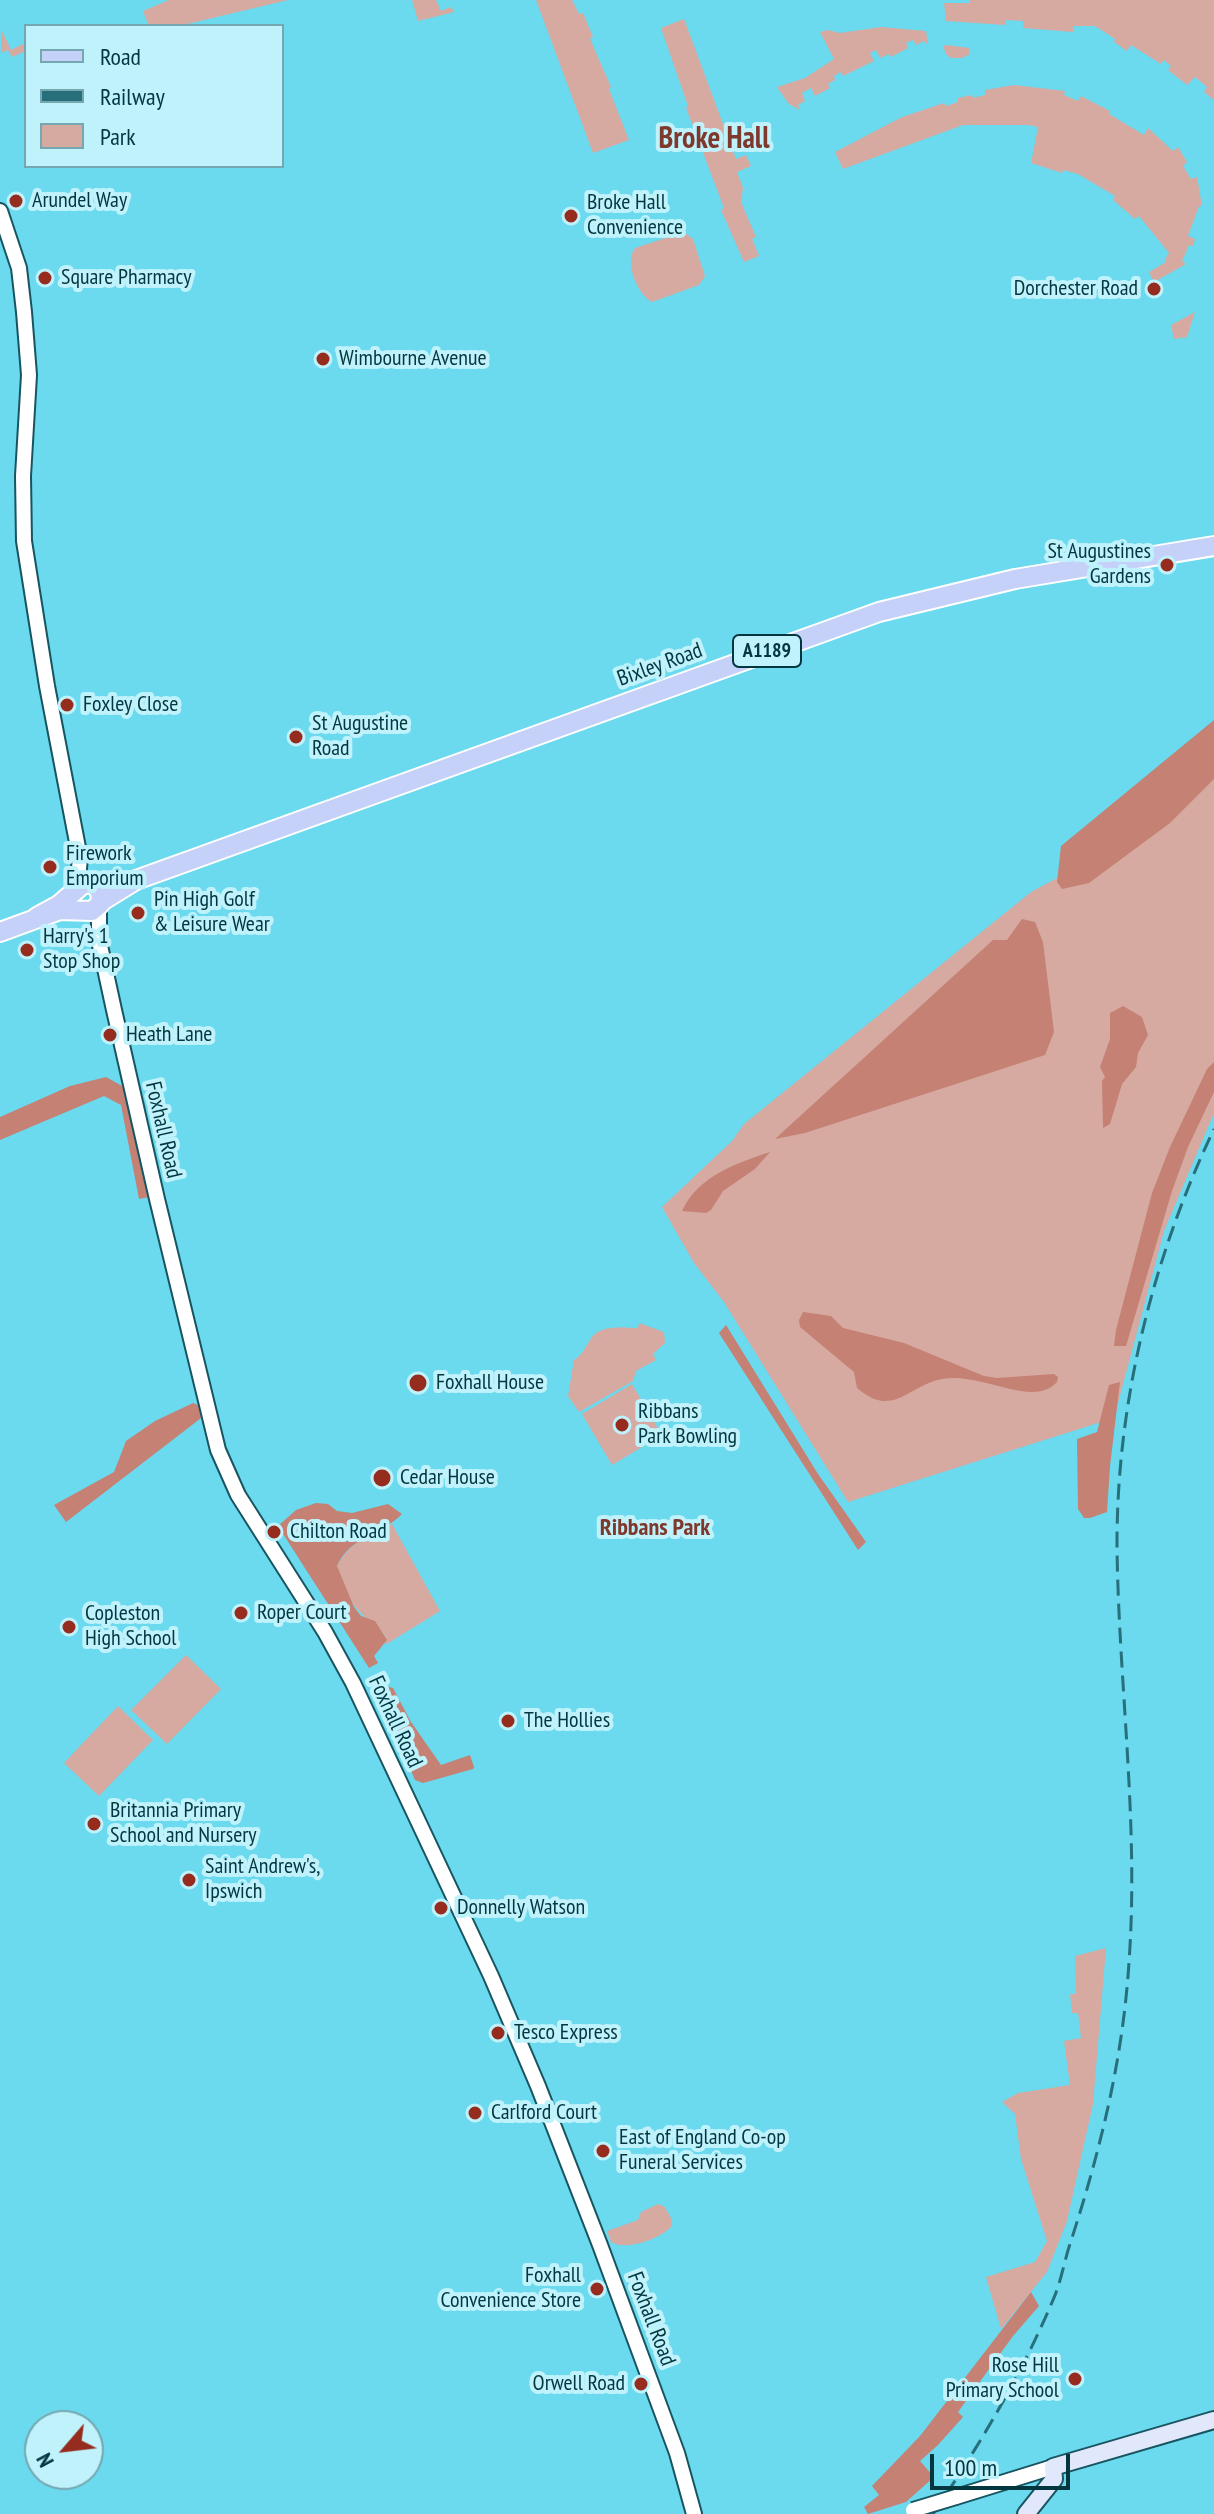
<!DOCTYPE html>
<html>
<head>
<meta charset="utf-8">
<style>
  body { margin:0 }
  #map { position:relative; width:1214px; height:2514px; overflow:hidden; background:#6bd9ee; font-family:"PT Sans Narrow",sans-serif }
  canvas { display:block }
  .legend { position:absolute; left:24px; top:24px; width:260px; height:144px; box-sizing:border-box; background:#c0f2fc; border:2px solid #74a7b0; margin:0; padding:10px 14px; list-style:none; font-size:24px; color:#02373f }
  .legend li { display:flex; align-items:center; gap:16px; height:40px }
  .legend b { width:40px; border:2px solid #74a7b0 }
  .north { position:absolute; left:24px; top:2410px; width:80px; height:80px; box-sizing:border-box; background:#c0f2fc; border:2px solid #74a7b0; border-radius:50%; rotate:242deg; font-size:22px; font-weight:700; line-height:32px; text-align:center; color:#02373f }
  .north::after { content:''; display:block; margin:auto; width:28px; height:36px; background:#962c1d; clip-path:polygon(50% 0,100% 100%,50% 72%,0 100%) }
  .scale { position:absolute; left:930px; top:2454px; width:140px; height:36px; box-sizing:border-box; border:4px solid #02373f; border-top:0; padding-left:10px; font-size:24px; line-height:28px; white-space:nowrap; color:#02373f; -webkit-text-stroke:6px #c0f2fc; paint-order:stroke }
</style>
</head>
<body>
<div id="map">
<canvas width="1214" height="2514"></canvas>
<ul class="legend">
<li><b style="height:10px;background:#c5d1f8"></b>Road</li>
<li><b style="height:10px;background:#266f7b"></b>Railway</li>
<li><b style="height:22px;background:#d6aaa1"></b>Park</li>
</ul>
<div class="north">N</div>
<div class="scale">100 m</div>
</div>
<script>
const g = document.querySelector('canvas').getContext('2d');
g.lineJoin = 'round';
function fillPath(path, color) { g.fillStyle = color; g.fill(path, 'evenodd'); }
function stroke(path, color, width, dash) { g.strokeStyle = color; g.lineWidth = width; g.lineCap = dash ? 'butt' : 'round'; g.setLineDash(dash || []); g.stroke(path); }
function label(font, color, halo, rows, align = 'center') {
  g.font = font + ' "PT Sans Narrow",sans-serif'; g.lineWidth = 8; g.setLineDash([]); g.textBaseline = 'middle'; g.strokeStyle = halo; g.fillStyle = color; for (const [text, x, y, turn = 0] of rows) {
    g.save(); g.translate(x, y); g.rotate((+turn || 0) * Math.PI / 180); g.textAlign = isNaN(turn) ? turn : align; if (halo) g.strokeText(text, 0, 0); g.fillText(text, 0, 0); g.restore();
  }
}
fillPath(new Path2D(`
  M169 0H288L179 26H149L143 11Z
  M412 0H436L441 11 451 7 454 12 418 21Z
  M536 0H572L579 14 583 13 593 37 590 39 611 87 609 89 629 140 593 153Z
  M970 0H1214V100L1204 92 1207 87 1195 77 1187 85 1168 70 1171 66 1164 60 1161 64 1131 45 1127 51 1114 42 1115 39 1095 26H1074L1073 32 1023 28V21L1006 20 1005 25 946 21 944 3H970Z
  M684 19 736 159 746 155 751 166 737 172 743 188 741 202 756 237 752 239 759 256 744 262 721 210 724 208 686 108 688 106 661 28Z
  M881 27 926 31 928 45 924 41 916 45 913 40 906 43 908 48 891 57 889 54 880 58 876 50 870 53 874 61 843 76 841 72 834 76 835 80 828 84 830 88 815 96 811 88 802 93 805 101 798 105 800 110 789 104 777 87 805 78 834 59 820 32 828 30 840 33Z
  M1 29 11 50 25 43 26 51 12 57 8 50 1 53Z
  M947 45 969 48 970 54 962 58H951L946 54 943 46Z
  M1014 85 1065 91 1064 95 1078 101 1081 96 1110 111 1109 114 1144 135 1148 128 1173 151 1178 147 1187 162 1183 166 1191 179 1197 177 1202 206H1199L1188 236 1195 239 1193 246 1189 245 1182 261 1186 264 1154 282 1149 272 1166 262 1165 259 1169 253 1139 216 1135 219 1113 200 1115 196 1078 174 1063 170 1062 173 1031 163 1038 127 1028 125H963L843 169 835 152 902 117 944 103 946 106 958 102V98L972 95 973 98 985 95V90Z
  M684 232 693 239 705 276 699 285 652 302C637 294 624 262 635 248Z
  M1195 312 1187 337 1174 339 1171 325Z
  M1214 749V1113L1164 1231 1114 1418 848 1502 724 1302 694 1263 662 1207 732 1141 744 1124 1031 892 1057 878Z
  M639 1323 664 1332 665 1343 653 1354 656 1360 636 1371 633 1381 579 1412 568 1396 574 1360C582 1355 585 1348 590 1340 599 1324 622 1328 638 1328Z
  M632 1384 662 1435 612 1465 582 1414Z
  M392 1524 440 1611 385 1645 384 1634C362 1615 341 1598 337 1566 348 1545 371 1531 392 1524Z
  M186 1655 221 1689 167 1744 131 1710Z
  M118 1706 153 1740 99 1796 64 1763Z
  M1106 1948 1093 2104 1067 2221 1047 2272 1001 2329 986 2277 1035 2262 1047 2241 1021 2159 1015 2114 1002 2102 1018 2093 1070 2085 1064 2041 1081 2038 1078 2013H1072L1070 1994H1076L1075 1956Z
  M658 2204 665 2207 672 2220 671 2227C659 2239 627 2251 611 2242L607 2231 638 2220 641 2212Z`), '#d6aaa1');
fillPath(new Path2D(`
  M1214 720V779L1170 823 1089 883 1062 889 1057 882 1061 846Z
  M1022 919 1035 922 1043 942 1054 1032 1045 1055 805 1133 775 1139 993 940H1007Z
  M1123 1006 1142 1017 1148 1035 1138 1053 1136 1067 1122 1084 1110 1124 1103 1128 1102 1081 1105 1077 1100 1067 1110 1039V1013Z
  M1214 1062V1092L1188 1147 1172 1191 1126 1346H1114L1116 1330 1152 1193 1170 1147 1207 1069Z
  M106 1077 124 1087 149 1197 139 1199 121 1105 104 1096 0 1140V1117L70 1086Z
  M770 1152 755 1169 723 1191 711 1210 706 1213 682 1211C698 1176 737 1163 770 1152Z
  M803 1312 831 1316 843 1328 904 1343 984 1376 997 1378 1054 1374 1058 1377 1057 1382C1045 1396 1025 1392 1010 1389 989 1384 963 1375 942 1379 907 1386 893 1419 857 1388L854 1372 800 1327 799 1320Z
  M726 1325 818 1474 866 1542 858 1550 719 1333Z
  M1120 1382 1110 1466 1107 1512 1090 1518H1084L1078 1509 1077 1439 1097 1432 1109 1385Z
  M193 1403 203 1407 205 1415 66 1522 54 1505 114 1472 126 1441 155 1421Z
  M316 1503 328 1504 337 1511 352 1513 388 1504 402 1514C383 1534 350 1536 337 1566L354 1607 361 1616 375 1621 387 1640 374 1656 378 1663 369 1668 278 1526 296 1510Z
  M375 1683 393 1688 411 1722 441 1765 470 1755 474 1767 473 1769 423 1783 415 1780 389 1718 374 1693Z
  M1031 2292 1039 2306 1013 2336 958 2412 963 2417 938 2445 920 2461 934 2477 906 2502 868 2514 864 2507 879 2495 872 2486 920 2436Z`), '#c48174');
const tertiary = new Path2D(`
  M0 211 19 268 24 312 29 375 23 476 24 541 47 686 80 858 77 889
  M99 905V941L114 1010 157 1199 218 1450 238 1495 325 1632 353 1683 491 1976 538 2086 600 2245 677 2453 694 2514
  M956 2497 1053 2467`);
const secondary = new Path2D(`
  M1026 2514 1054 2479 1053 2467 1214 2420`);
const primary = new Path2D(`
  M102 901 136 880 879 612 1015 579 1214 546
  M0 932 60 910 92 911 100 904 101 893 95 885 84 883 59 905 37 917`);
stroke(tertiary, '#185560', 18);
stroke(secondary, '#185560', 20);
stroke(primary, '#fff', 22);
stroke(tertiary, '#fff', 14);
stroke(secondary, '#e2e8fc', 16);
stroke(primary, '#c5d1f8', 18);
stroke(new Path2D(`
  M933 2514C979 2446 1021 2376 1053 2300 1061 2282 1064 2262 1070 2244 1100 2152 1123 2059 1129 1962 1139 1824 1119 1687 1117 1549 1116 1405 1152 1259 1214 1129`), '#266f7b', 3, [16, 8]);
const tertiaryBridge = new Path2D(`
  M913 2510 956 2497`);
stroke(tertiaryBridge, '#185560', 18, []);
stroke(tertiaryBridge, '#fff', 14);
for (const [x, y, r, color] of [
  [16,201,8,"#962c1d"],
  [571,216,8,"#962c1d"],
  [45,278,8,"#962c1d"],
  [1154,289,8,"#962c1d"],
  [323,359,8,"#962c1d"],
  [1167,565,8,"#962c1d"],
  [67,705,8,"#962c1d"],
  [296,737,8,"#962c1d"],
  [50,867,8,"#962c1d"],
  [138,913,8,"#962c1d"],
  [27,950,8,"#962c1d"],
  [110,1035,8,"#962c1d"],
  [418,1383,10,"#962c1d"],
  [622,1425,8,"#962c1d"],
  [382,1478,10,"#962c1d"],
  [274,1532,8,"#962c1d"],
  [241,1613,8,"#962c1d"],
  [69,1627,8,"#962c1d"],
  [508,1721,8,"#962c1d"],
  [94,1824,8,"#962c1d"],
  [189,1880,8,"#962c1d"],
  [441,1908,8,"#962c1d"],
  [498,2033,8,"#962c1d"],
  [475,2113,8,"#962c1d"],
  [603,2151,8,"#962c1d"],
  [597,2289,8,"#962c1d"],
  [1075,2379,8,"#962c1d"],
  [641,2384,8,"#962c1d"]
]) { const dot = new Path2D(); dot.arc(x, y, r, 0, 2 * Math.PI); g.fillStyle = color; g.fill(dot); stroke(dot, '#c0f2fc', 3); }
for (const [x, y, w] of [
  [767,651,68]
]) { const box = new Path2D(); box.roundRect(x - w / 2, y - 16, w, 32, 6); g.fillStyle = '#c0f2fc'; g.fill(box); stroke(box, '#02373f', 2); }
label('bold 20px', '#02373f', null, [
  ["A1189",767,651]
]);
label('22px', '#02373f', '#c0f2fc', [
  ["Arundel Way",32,201],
  ["Broke Hall",587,203],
  ["Convenience",587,228],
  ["Square Pharmacy",61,278],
  ["Dorchester Road",1138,289,"right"],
  ["Wimbourne Avenue",339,359],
  ["St Augustines",1151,552,"right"],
  ["Gardens",1151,577,"right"],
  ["Foxley Close",83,705],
  ["St Augustine",312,724],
  ["Road",312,749],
  ["Firework",66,854],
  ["Emporium",66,879],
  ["Pin High Golf",154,900],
  ["& Leisure Wear",154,925],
  ["Harry's 1",43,937],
  ["Stop Shop",43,962],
  ["Heath Lane",126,1035],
  ["Foxhall House",436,1383],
  ["Ribbans",638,1412],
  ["Park Bowling",638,1437],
  ["Cedar House",400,1478],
  ["Chilton Road",290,1532],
  ["Roper Court",257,1613],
  ["Copleston",85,1614],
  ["High School",85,1639],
  ["The Hollies",524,1721],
  ["Britannia Primary",110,1811],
  ["School and Nursery",110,1836],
  ["Saint Andrew's,",205,1867],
  ["Ipswich",205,1892],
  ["Donnelly Watson",457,1908],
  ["Tesco Express",514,2033],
  ["Carlford Court",491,2113],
  ["East of England Co-op",619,2138],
  ["Funeral Services",619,2163],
  ["Foxhall",581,2276,"right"],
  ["Convenience Store",581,2301,"right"],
  ["Rose Hill",1059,2366,"right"],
  ["Primary School",1059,2391,"right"],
  ["Orwell Road",625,2384,"right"]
], 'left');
label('22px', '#02373f', '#c0f2fc', [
  ["Bixley Road",660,665,-20],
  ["Foxhall Road",163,1130,77],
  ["Foxhall Road",395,1722,65],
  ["Foxhall Road",651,2319,69]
]);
label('bold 24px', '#7e382c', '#c0f2fc', [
  ["Ribbans Park",655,1528]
]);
label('bold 30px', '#7e382c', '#c0f2fc', [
  ["Broke Hall",714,139]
]);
</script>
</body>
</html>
